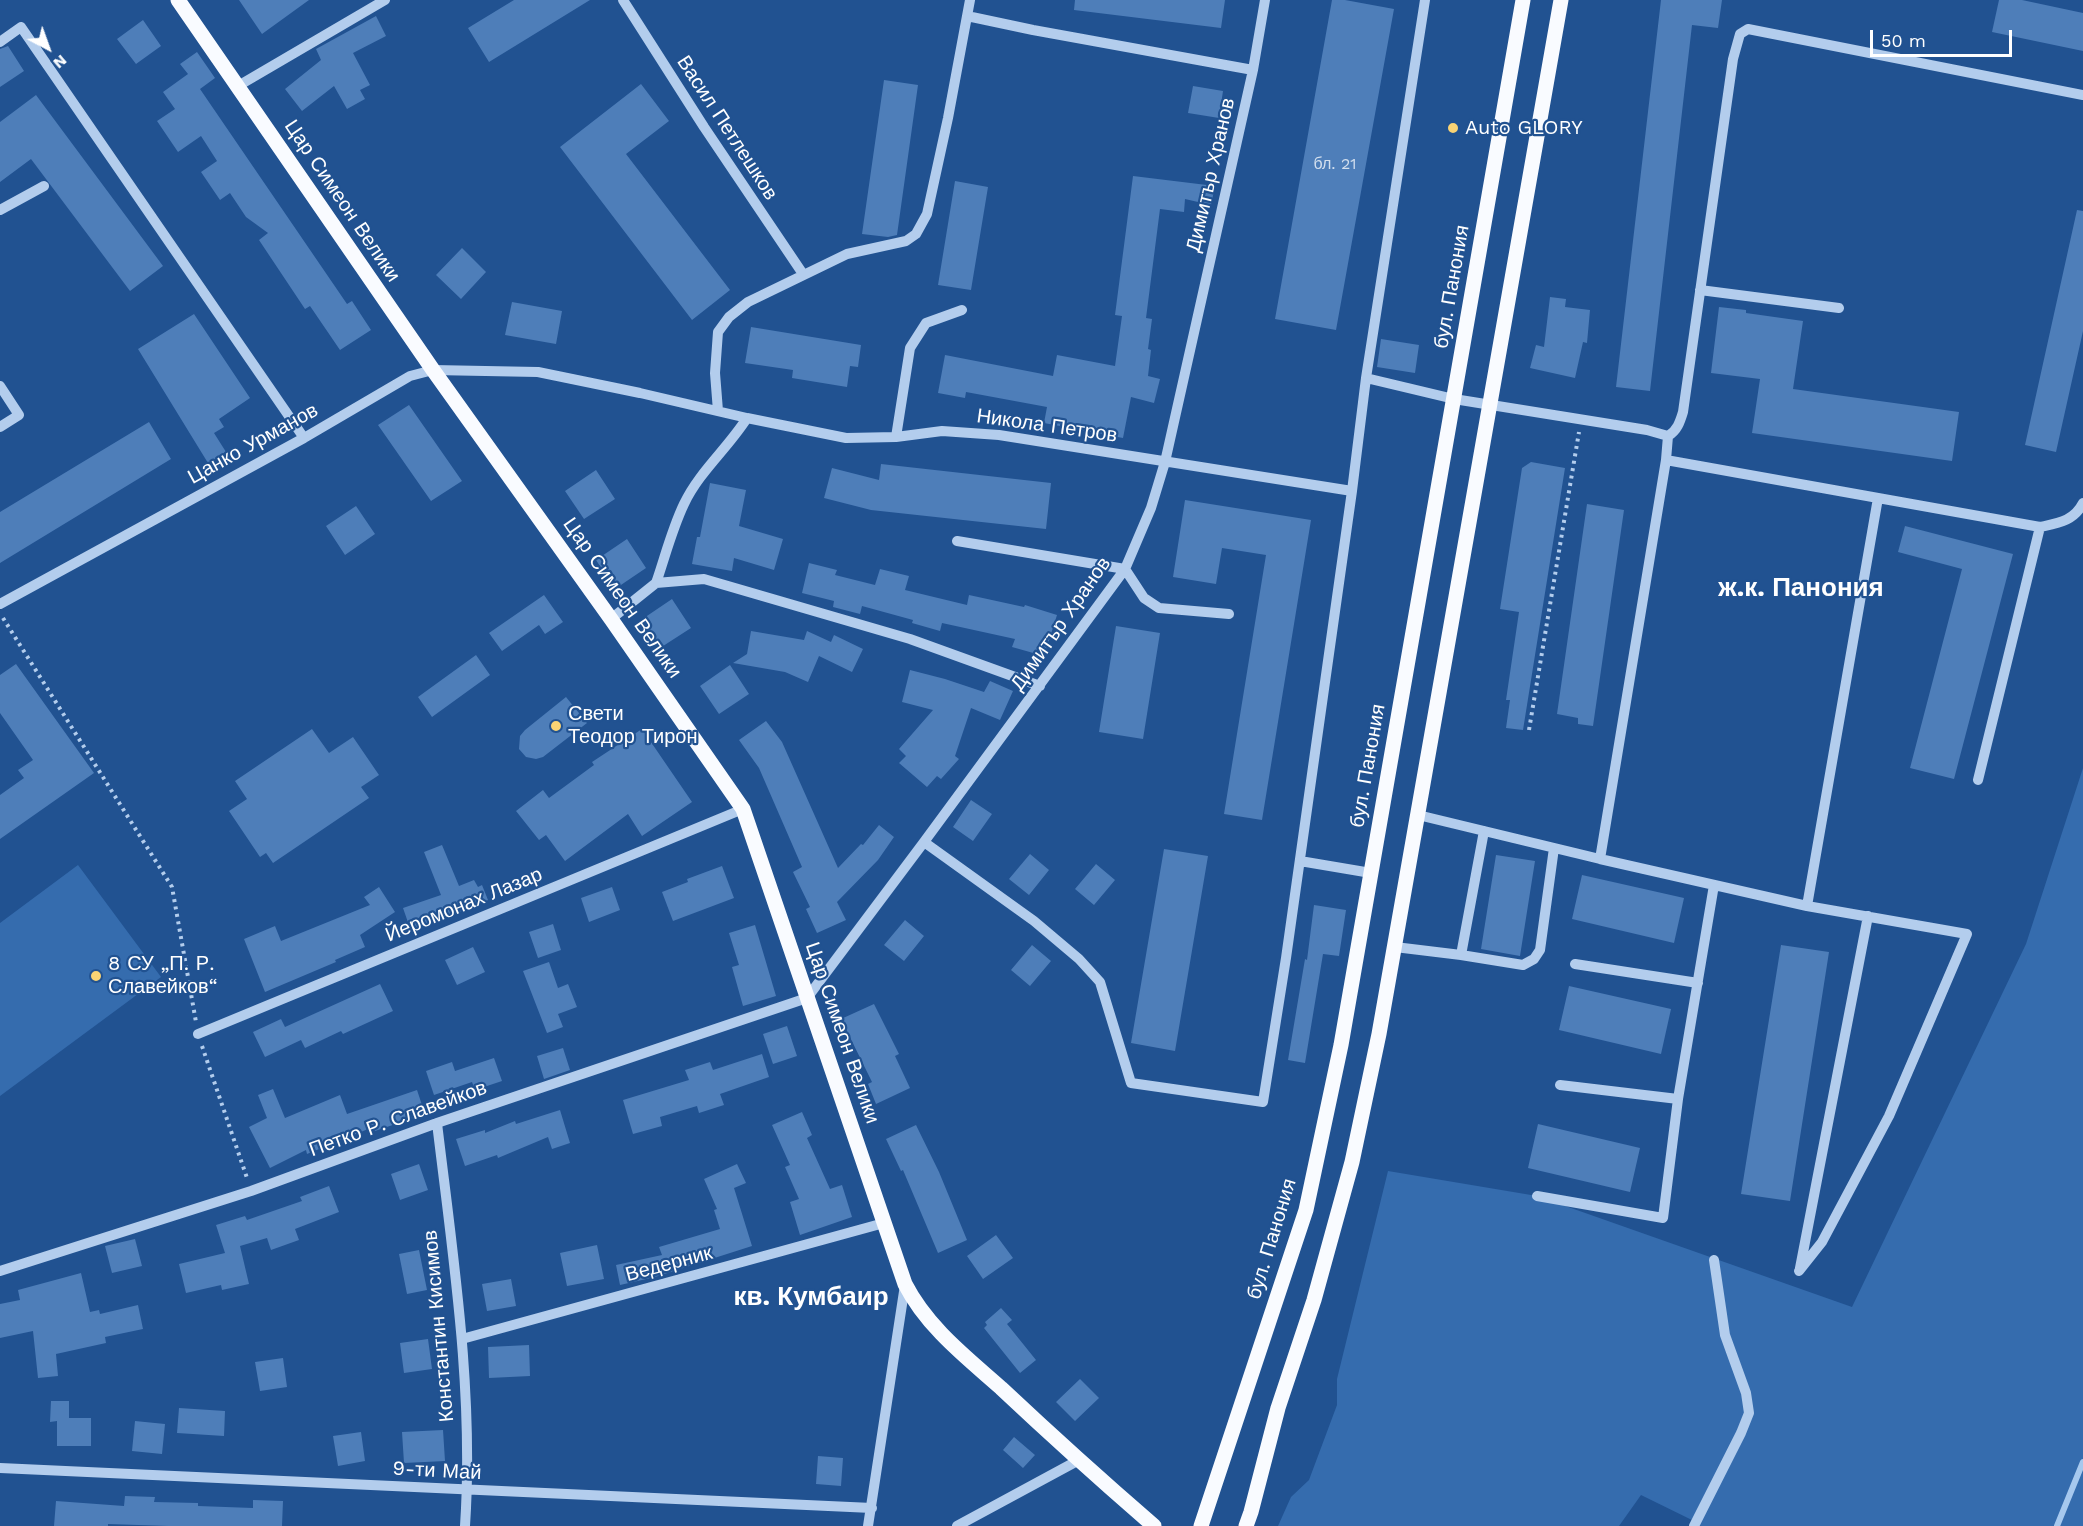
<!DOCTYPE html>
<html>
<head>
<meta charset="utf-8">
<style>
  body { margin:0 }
  #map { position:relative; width:2083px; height:1526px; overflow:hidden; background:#215291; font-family:"Work Sans",sans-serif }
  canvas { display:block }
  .north { position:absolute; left:18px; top:18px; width:60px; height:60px; -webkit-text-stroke:4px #215291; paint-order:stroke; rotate:139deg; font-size:16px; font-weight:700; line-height:24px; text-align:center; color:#fff }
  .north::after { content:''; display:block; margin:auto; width:21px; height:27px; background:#fff; clip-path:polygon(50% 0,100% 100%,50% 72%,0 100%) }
  .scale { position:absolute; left:1870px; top:30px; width:142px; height:27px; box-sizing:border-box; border:3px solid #fff; border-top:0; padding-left:8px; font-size:18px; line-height:21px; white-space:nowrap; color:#fff; -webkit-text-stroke:4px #215291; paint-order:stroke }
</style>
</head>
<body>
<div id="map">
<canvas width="2083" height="1526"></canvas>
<div class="north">N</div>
<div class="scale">50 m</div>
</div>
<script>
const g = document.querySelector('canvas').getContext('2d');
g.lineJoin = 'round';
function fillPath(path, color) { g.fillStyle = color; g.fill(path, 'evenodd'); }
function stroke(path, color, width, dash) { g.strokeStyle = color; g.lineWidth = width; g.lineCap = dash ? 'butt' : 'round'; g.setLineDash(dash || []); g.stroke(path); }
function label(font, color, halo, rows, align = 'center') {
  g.font = font + ' "Work Sans",sans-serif'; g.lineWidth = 4.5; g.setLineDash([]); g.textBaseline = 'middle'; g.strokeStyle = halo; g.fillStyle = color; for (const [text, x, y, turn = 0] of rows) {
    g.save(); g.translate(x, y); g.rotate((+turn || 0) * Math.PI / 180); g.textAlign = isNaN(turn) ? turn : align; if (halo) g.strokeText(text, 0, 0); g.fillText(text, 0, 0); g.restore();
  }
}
fillPath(new Path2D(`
  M2083 768V1526H1694L1696 1522 1641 1495 1619 1526H1278L1291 1497 1309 1480 1337 1405V1379L1388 1171 1537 1196 1852 1307 2026 944Z
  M78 865 161 977 0 1096V923Z`), '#356cae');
stroke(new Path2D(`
  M2057 1526 2083 1462`), '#a6c8ee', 6);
fillPath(new Path2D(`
  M239 0H309L262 34Z
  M514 0H590L489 62 468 28Z
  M1075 0H1225L1221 28 1074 10Z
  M1332 0H1345L1394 9 1336 330 1275 319Z
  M1661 0H1722L1718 28 1692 25 1650 391 1616 387Z
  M1999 0H2022L2083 13V51L1992 32Z
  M376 16 386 36 353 53 370 85 360 90 365 99 347 109 334 86 302 111 285 89 321 60 316 49Z
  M143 20 161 46 136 64 117 39Z
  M8 46 24 71 0 87V49Z
  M197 52 215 78 200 89 347 304 352 301 371 330 340 350 310 306 305 309 259 240 268 233 246 217 230 193 220 200 201 172 217 161 201 136 178 152 157 121 175 109 163 92 188 74 180 64Z
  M884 80 918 85 897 235 888 237 862 234Z
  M641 84 669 121 626 154 730 290 692 320 560 147Z
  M1193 86 1223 91 1219 118 1188 113Z
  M36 95 163 266 130 291 31 159 0 182V122Z
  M1133 176 1215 186 1211 205 1185 199 1184 212 1160 209 1146 318 1152 319 1148 349 1151 350 1148 376 1160 379 1154 403 1131 397 1123 438 1044 423 1047 407 966 392 965 398 938 393 945 355 1053 376 1057 355 1115 366 1122 316 1115 315Z
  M955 181 988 187 971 290 938 285Z
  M2077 210 2083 211V331L2056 452 2025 445Z
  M462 248 486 272 461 299 436 275Z
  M1550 297 1566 299 1565 307 1590 310 1587 343 1583 342 1575 378 1530 368 1536 345 1544 347Z
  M512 302 562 311 556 344 505 335Z
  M1719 307 1746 310V313L1803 321 1793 389 1959 412 1952 461 1752 433 1760 379 1711 373Z
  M194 314 250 398 219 419 224 427 214 433 226 452 208 463 138 349Z
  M751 327 861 345 858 367 850 366 847 387 792 378 793 370 745 363Z
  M1381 339 1419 345 1415 373 1377 367Z
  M409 405 462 481 431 501 378 425Z
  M149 422 171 459 0 563V512Z
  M1531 462 1565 468 1523 730 1506 728 1510 700H1506L1519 612 1500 609 1522 468Z
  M881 464 1051 483 1046 529 871 510 824 498 832 468 879 480Z
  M596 470 615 499 584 519 565 491Z
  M710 483 746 490 739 526 783 539 774 570 734 558 732 571 692 564 697 537H700Z
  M1185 500 1311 520 1262 820 1224 814 1266 555 1222 548 1216 584 1173 577Z
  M1587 504 1624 510 1593 726 1578 724V718L1557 714Z
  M356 506 375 534 345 555 326 526Z
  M1905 526 2013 554 1954 779 1910 768 1962 569 1898 552Z
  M627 539 646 568 615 589 596 560Z
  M809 563 837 570 835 575 875 585 880 569 909 576 905 590 967 605 969 595 1024 607 1025 605 1057 615 1044 656 1012 647 1015 639 942 623 940 631 912 623 913 620 862 606 860 614 833 607 834 601 802 593Z
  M544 595 563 622 545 634 539 625 502 651 489 633Z
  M672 599 691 628 660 648 641 620Z
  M1116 626 1160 633 1143 739 1099 732Z
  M751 631 804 640 807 631 831 642 834 635 863 649 852 672 819 656 808 682 785 672 733 663 747 654Z
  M476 655 490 675 432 717 418 697Z
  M16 664 94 773 0 839V795L24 778 18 770 33 760 0 713V675Z
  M730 665 749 694 719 714 700 686Z
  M910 670 945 679 984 692 990 681 1013 691 1000 720 971 708 955 756 959 759 941 779 937 776 927 787 899 763 906 756 899 749 933 710 902 702Z
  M566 697 587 723 543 757 536 759 526 757 519 749 520 736 525 730Z
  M766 721 782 742 838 868 861 844 863 845 879 825 894 837 878 860 837 902 846 920 817 933 806 909 810 907 793 872 802 867 759 768 739 740Z
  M312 729 329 753 353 737 379 775 361 787 369 798 273 863 266 853 260 857 229 811 247 799 235 781Z
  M642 729 692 802 642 836 628 814 565 861 546 835 539 840 516 811 543 790 549 798 594 765 592 762Z
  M971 800 992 814 973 841 953 827Z
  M442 845 459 886 474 880 478 887 482 885 488 900 452 916 411 931 403 908 441 895 424 852Z
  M1164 849 1208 856 1175 1051 1131 1043Z
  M1030 854 1049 870 1029 895 1009 879Z
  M1496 855 1535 861 1520 956 1481 949Z
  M1096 864 1115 880 1094 905 1075 889Z
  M722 866 734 898 673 921 662 892 688 882 687 879Z
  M1582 875 1684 898 1674 943 1572 919Z
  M379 887 395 912 360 935 365 947 335 960 336 962 265 992 244 939 275 926 281 941 370 905 364 897Z
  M612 887 620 910 589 922 581 898Z
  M1314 905 1346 910 1339 956 1323 954 1305 1063 1288 1060 1305 959 1307 960Z
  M905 920 924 936 904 961 884 945Z
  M553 924 561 950 538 958 529 932Z
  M755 925 776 996 743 1006 732 967 739 965 729 933Z
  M1032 945 1051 961 1030 986 1011 970Z
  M1781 945 1829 952 1790 1201 1741 1194Z
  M473 947 485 972 457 985 445 960Z
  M549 962 558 988 568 984 577 1007 558 1014 563 1027 547 1033 523 971Z
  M380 984 393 1011 343 1034 341 1031 305 1048 301 1040 265 1057 253 1032 281 1019 285 1027Z
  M1569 986 1671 1009 1661 1054 1559 1030Z
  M874 1004 899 1054 895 1056 910 1088 876 1104 868 1084 872 1082 841 1019Z
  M787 1026 797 1056 773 1064 763 1034Z
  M563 1048 570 1070 544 1079 537 1056Z
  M762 1054 769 1077 720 1094 724 1105 699 1113 697 1106 660 1117 662 1126 633 1134 623 1100 689 1080 685 1070 710 1062 713 1070Z
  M494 1058 502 1081 475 1090 472 1082 434 1095 426 1071 452 1062 455 1071Z
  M273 1089 285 1118 340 1095 347 1114 417 1090 425 1114 375 1131 373 1127 307 1154 306 1150 270 1168 249 1127 267 1118 258 1095Z
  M560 1110 570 1143 552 1149 548 1137 498 1158 497 1155 465 1166 456 1139 485 1130V1133L515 1121 516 1124Z
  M802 1112 812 1135 807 1138 830 1189 842 1185 852 1217 800 1235 790 1202 799 1199 785 1167 790 1165 772 1125Z
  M1538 1124 1640 1148 1630 1192 1528 1168Z
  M916 1125 939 1172 967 1240 938 1253 903 1170 901 1171 886 1139Z
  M419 1164 428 1190 400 1200 391 1174Z
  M737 1164 746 1183 734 1188 752 1246 655 1277 620 1285 616 1265 662 1255 659 1247 720 1229 714 1210 717 1209 704 1179Z
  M329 1186 339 1212 295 1229 299 1240 271 1250 267 1238 240 1246 249 1284 222 1290 221 1285 186 1293 179 1264 225 1253 216 1225 245 1216 247 1220 302 1201 300 1197Z
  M996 1235 1013 1258 983 1279 967 1256Z
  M135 1239 142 1266 112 1273 105 1246Z
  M597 1245 604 1279 567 1286 560 1253Z
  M419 1250 427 1290 407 1294 399 1254Z
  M81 1273 90 1312 99 1310 100 1314 138 1305 143 1329 105 1337 106 1343 56 1354 58 1376 38 1378 33 1331 0 1338V1304L20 1300 18 1290Z
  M511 1279 516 1306 487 1311 482 1284Z
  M1001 1308 1012 1320 1007 1324 1036 1360 1020 1373 984 1328 987 1325 985 1322Z
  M428 1339 432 1369 404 1373 400 1343Z
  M529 1345 530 1376 489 1378 488 1347Z
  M283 1358 287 1387 260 1391 255 1362Z
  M1080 1379 1099 1398 1075 1421 1056 1402Z
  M51 1401H69V1418H91V1446H57V1421L50 1422Z
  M179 1408 225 1411 224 1436 177 1433Z
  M135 1421 165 1424 162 1454 132 1451Z
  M443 1430 445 1461 404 1463 402 1432Z
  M361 1432 365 1461 338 1466 333 1436Z
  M1014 1437 1035 1455 1023 1468 1003 1450Z
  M818 1456 843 1458 841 1486 816 1484Z
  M125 1496 155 1497 154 1502 198 1503V1506L253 1508V1500L283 1501 282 1526H168L108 1524V1526H54L56 1501 124 1506Z`), '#4e7eb9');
stroke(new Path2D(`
  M3 618 172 887 196 1022
  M1529 730 1579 432
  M202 1046 247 1178`), '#b3cded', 4, [3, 4.5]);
stroke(new Path2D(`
  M623 0 704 127 803 274
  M967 16 1033 30 1253 70
  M0 42 21 27 304 438
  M238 86 385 0
  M0 210 44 186
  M1700 290 1839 308
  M1366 378 1425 0
  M0 386 19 415 0 427
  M718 411 715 373 718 332 729 317 748 302 847 254 906 241 916 234 927 214 948 118 970 0
  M1668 436C1677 431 1680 422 1683 412L1733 59 1740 34 1748 29 2083 95
  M896 437 910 348 926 323 962 310
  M1666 460 2040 527C2058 523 2074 521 2083 503
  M957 541 1125 569 1144 598 1159 608 1229 614
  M656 583C665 557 672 529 684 504 699 472 728 448 747 418
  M0 604 304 438 410 376 433 370 538 372 640 393 747 418 846 438 896 437 942 431 999 435 1352 491 1366 378 1454 399 1647 430 1668 436 1666 460 1600 859 1807 906 1967 934 1889 1116 1822 1242 1799 1271
  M611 619 656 583 704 579 910 639 1040 686
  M1978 780 2040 527
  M1418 815 1600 859
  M924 842 1034 921 1079 959 1100 982 1131 1083 1263 1102 1286 958 1352 491
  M1300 861 1371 873
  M1807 906 1878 498
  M1395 947 1461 955 1523 965 1534 959 1540 950 1554 848
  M1461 955 1484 831
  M1575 964 1698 983
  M198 1034 743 809
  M1560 1085 1678 1099
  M437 1123C453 1257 474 1391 465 1526
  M1537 1196 1663 1218 1678 1099 1714 885
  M1800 1268 1868 916
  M0 1271 251 1191 437 1123 807 998 924 842 1125 569 1151 508 1165 462 1253 70 1265 0
  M462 1339 884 1223
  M0 1468 872 1508
  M868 1526 905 1285
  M957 1526 1079 1460
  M1694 1526 1741 1433 1749 1413 1746 1393 1725 1335 1714 1260`), '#b3cded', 10);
stroke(new Path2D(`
  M178 0 433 370 611 619 743 809 905 1284C927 1327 966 1357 1001 1388 1051 1435 1102 1481 1154 1526
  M1201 1526 1306 1210 1341 1045 1523 0
  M1246 1526 1251 1512 1278 1408 1314 1300 1352 1162 1379 1034 1561 0`), '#f9fbff', 15);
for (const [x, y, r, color] of [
  [1453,128,6,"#f9d374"],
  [556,726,6,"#f9d374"],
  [96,976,6,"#f9d374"]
]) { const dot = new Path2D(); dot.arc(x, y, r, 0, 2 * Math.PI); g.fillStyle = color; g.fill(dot); stroke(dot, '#215291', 2); }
label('16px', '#d3dfee', null, [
  ["бл. 21",1335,164]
]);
label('20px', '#fff', '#215291', [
  ["Васил Петлешков",727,128,57],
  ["Димитър Хранов",1211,175,-77],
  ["Цар Симеон Велики",342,201,56],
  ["бул. Панония",1452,287,-80],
  ["Никола Петров",1047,426,8],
  ["Цанко Урманов",253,444,-29],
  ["Цар Симеон Велики",622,598,55],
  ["Димитър Хранов",1061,624,-55],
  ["бул. Панония",1368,766,-80],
  ["Йеромонах Лазар",464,905,-22],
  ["Цар Симеон Велики",842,1033,71],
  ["Петко Р. Славейков",398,1119,-20],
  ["бул. Панония",1272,1239,-73],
  ["Ведерник",669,1264,-15],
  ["Константин Кисимов",439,1326,-95],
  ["9-ти Май",437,1471,3]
]);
label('20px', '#fff', '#215291', [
  ["Auto GLORY",1465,128],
  ["Свети",568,714],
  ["Теодор Тирон",568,737],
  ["8 СУ „П. Р.",108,964],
  ["Славейков“",108,987]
], 'left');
label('bold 26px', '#fff', '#215291', [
  ["ж.к. Панония",1801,588],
  ["кв. Кумбаир",811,1297]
]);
</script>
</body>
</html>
